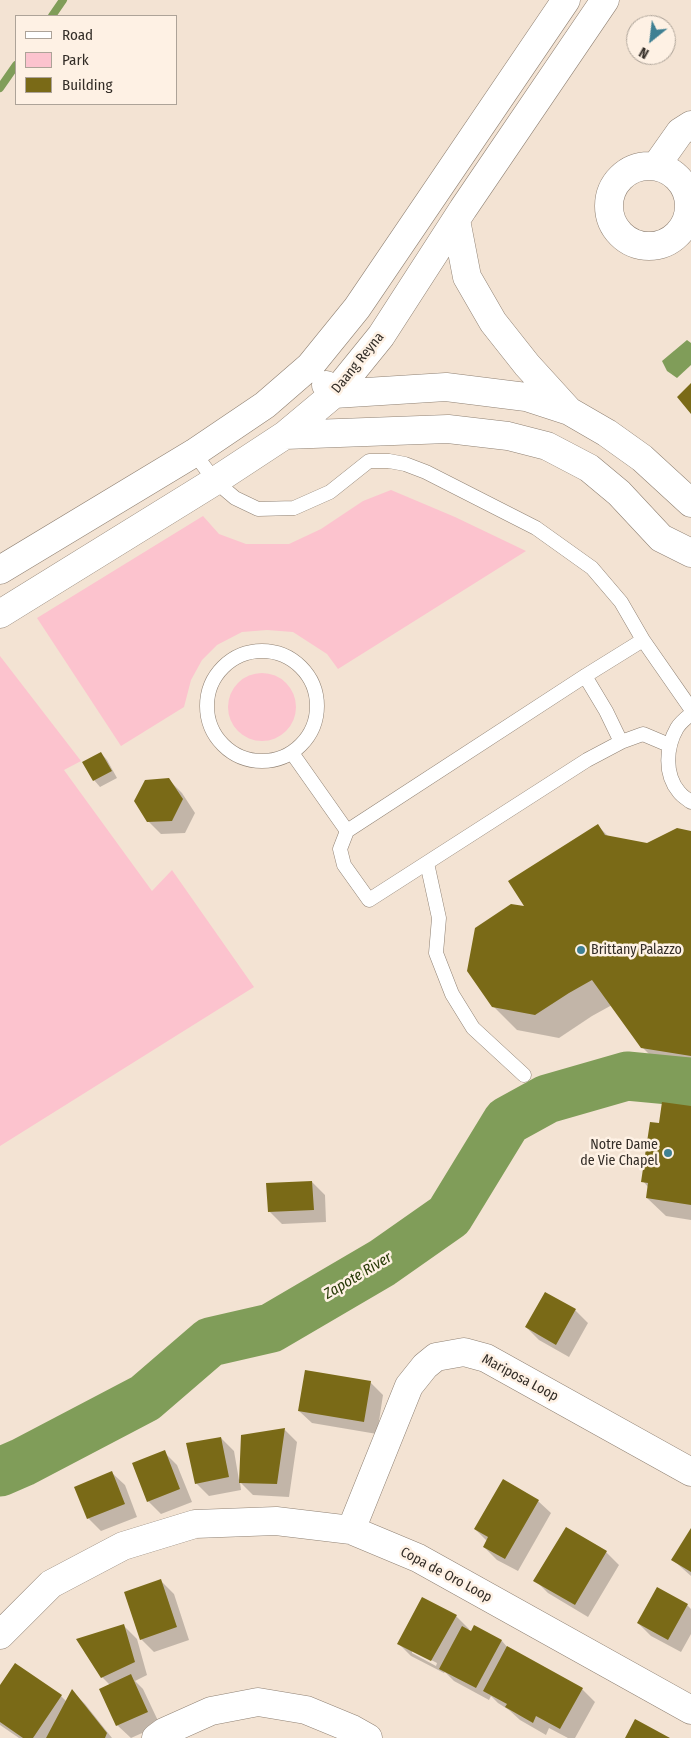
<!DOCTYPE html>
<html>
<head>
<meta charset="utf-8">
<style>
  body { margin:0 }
  #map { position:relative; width:691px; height:1738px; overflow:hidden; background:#f3e3d3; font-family:"Fira Sans Condensed",sans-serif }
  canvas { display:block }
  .legend { position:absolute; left:15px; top:15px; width:162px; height:90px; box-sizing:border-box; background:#fef1e4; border:1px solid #ada398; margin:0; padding:6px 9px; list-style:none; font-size:15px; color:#332d27 }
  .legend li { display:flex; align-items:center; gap:10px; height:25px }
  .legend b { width:25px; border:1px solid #ada398 }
  .north { position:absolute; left:626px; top:15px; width:50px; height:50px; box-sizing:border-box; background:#fef1e4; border:1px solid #ada398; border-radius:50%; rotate:209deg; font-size:14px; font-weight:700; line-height:20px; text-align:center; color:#332d27 }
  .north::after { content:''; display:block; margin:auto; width:18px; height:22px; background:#3f8093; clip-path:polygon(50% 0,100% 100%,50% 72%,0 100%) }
</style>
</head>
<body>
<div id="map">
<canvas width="691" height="1738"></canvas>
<ul class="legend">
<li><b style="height:6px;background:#fff"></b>Road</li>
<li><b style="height:14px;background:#fcc3ce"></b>Park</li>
<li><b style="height:14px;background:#7a6a17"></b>Building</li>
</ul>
<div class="north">N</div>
</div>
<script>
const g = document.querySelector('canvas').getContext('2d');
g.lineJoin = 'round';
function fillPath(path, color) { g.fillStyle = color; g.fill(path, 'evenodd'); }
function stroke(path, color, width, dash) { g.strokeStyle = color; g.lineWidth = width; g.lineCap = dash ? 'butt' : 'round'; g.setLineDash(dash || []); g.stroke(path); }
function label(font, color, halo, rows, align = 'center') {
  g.font = font + ' "Fira Sans Condensed",sans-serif'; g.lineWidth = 5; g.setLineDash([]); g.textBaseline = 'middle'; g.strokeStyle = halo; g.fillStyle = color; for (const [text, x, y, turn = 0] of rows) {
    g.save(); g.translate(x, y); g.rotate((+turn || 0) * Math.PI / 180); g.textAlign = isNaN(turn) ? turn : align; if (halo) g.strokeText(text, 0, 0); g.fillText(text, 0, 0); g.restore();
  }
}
fillPath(new Path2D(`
  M391 490 455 517 526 551 338 669 327 654 293 632 267 630 242 632 217 645 202 660 191 680 184 707 121 746 37 618 203 516 219 534 246 544H289L321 529 363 501Z
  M0 656 81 761 64 770 152 891 172 870 254 987 0 1146Z
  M228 707a34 34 0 1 1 68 0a34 34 0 1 1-68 0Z`), '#fcc3ce');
fillPath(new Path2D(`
  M687 340 691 343V365L677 378 667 371 662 361Z`), '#809d59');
fillPath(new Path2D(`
  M101 753 107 760 117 778 100 787 94 780Z
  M169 780 182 793 195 813 185 833 161 834 148 821Z
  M598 826 609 837 648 845 691 832V1075L666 1071 642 1047 612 1005 592 1016 559 1038 517 1030 493 1006 527 908Z
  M691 1107V1220L666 1216 647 1198 648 1187 643 1181 660 1125Z
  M312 1182 325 1195 326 1222 282 1224 269 1211Z
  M575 1310 588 1323 569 1357 539 1340 526 1327Z
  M370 1382 383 1395 377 1434 312 1423 299 1411Z
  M285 1430 297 1442 289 1497 253 1495 240 1482 241 1490 209 1496 196 1483 221 1438 234 1451 239 1480Z
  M164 1452 177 1465 192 1502 161 1514 148 1501Z
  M112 1473 125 1485 137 1517 101 1531 88 1518Z
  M538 1501 551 1513 518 1571 497 1560 484 1547 487 1541 475 1529Z
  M566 1528 606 1552 619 1565 588 1617 548 1593 535 1580Z
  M691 1531V1576L673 1560Z
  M161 1581 174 1594 189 1640 154 1652 141 1639Z
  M423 1598 456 1616 469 1629 468 1631 472 1633 475 1627 502 1641 508 1648 582 1689 595 1702 575 1738H568L549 1728 546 1735 520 1720 509 1710 498 1703 491 1696 489 1700 454 1681 445 1672 444 1673 411 1656 398 1643ZM412 1650 437 1663 436 1666 412 1653Z
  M687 1605 691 1609V1634L681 1652 651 1636 638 1623Z
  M124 1626 137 1639 147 1675 135 1681 143 1689 160 1725 131 1738 117 1725 110 1685 102 1677 78 1640Z
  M0 1687 61 1696 67 1702 72 1691 85 1704 112 1738H19L0 1725Z`), '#0003');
stroke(new Path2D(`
  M52 16 63 0
  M0 88 16 65`), '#809d59', 8);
stroke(new Path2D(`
  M0 1472 23 1462 145 1398 210 1342 271 1328 382 1263 449 1216 507 1121 547 1099 627 1076 691 1082`), '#809d59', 49);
fillPath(new Path2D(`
  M691 383V414L677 397Z
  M101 752 112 771 93 781 82 762Z
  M169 778 183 799 172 821 147 822 134 801 145 780Z
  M598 824 605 835 647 843 677 828 691 831V1056L641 1048 592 980 569 993 535 1015 492 1007 467 971 475 928 511 904 524 906 508 881Z
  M662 1102 691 1106V1205L646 1198 648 1183 641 1182 650 1122 659 1123Z
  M312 1181 314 1210 268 1212 266 1183Z
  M545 1292 576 1309 556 1345 525 1327Z
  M305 1370 371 1381 364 1422 298 1411Z
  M285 1428 277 1484 239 1483 241 1435Z
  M221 1437 229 1477 195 1484 186 1443Z
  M165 1450 180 1489 147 1502 132 1463Z
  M112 1471 125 1504 87 1519 74 1487Z
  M503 1479 539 1500 505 1559 483 1547 488 1537 474 1529Z
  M566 1527 607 1551 575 1605 533 1581Z
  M691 1528V1572L671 1560Z
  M161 1579 177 1627 140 1640 124 1592Z
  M657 1587 688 1604 668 1640 637 1623Z
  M422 1597 457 1615 431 1661 397 1644Z
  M124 1624 135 1662 101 1678 76 1639Z
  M474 1625 502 1640 476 1688 439 1669 462 1626 471 1631Z
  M507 1646 583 1688 560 1729 536 1716 533 1723 505 1707 507 1704 483 1691Z
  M15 1663 62 1695 33 1738H23L0 1722V1685Z
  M131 1674 148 1712 116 1726 99 1689Z
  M72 1689 107 1733 105 1738H46Z
  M635 1719 670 1738H625Z`), '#7a6a17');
const lane = new Path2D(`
  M194 453 215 481 235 498 258 509 294 508 330 492 369 461H389L405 464 426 472 536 528 592 568 621 602 643 640 691 709
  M643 640 585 676 347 831 340 849 344 865 369 900 587 760 621 742 643 734 669 745
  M207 706a55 55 0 1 1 110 0a55 55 0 1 1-110 0Z
  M585 676 606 711 621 742
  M691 714C686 718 680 723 677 728 666 747 664 774 679 792 682 796 687 799 691 802
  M292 753 347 831
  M427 863 439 918 436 953 452 994 473 1028 524 1075`);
const street = new Path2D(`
  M609 206a40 40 0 1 1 80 0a40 40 0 1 1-80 0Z
  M656 166 680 132 691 125
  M351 1530 409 1386 425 1366 436 1357 464 1352 486 1358 691 1472
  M0 1635 51 1584 123 1546 195 1524 276 1521 351 1530 418 1558 691 1710
  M156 1738 164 1732 211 1711 258 1702 306 1710 352 1729 368 1738`);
const secondary = new Path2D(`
  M456 220 467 277 493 322 527 365 568 410
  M326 385 334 394 446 387 526 397 569 411 607 433 642 458 691 503
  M285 435 448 429 508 436 547 446 589 468 619 493 661 538 691 553
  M0 570 194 453 265 405 310 366 357 308 566 0
  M0 614 215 481 285 435 334 394 381 336 463 209 605 0`);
stroke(lane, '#8f8173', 15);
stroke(street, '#8f8173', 29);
stroke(secondary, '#8f8173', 29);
stroke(lane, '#fff', 14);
stroke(street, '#fff', 28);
stroke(secondary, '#fff', 28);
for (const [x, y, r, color] of [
  [581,950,5,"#3f8093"],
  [668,1153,5,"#3f8093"]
]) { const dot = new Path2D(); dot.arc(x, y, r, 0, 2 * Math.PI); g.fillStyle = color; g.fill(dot); stroke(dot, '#fef1e4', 2); }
label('14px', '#332d27', '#fef1e4', [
  ["Daang Reyna",358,363,-51],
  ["Mariposa Loop",520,1378,28],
  ["Copa de Oro Loop",446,1575,28]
]);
label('14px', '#332d27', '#fef1e4', [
  ["Brittany Palazzo",591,950],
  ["Notre Dame",658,1145,"right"],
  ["de Vie Chapel",658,1161,"right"]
], 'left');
label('italic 15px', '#273a06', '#fef1e4', [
  ["Zapote River",358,1276,-31]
]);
</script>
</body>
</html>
